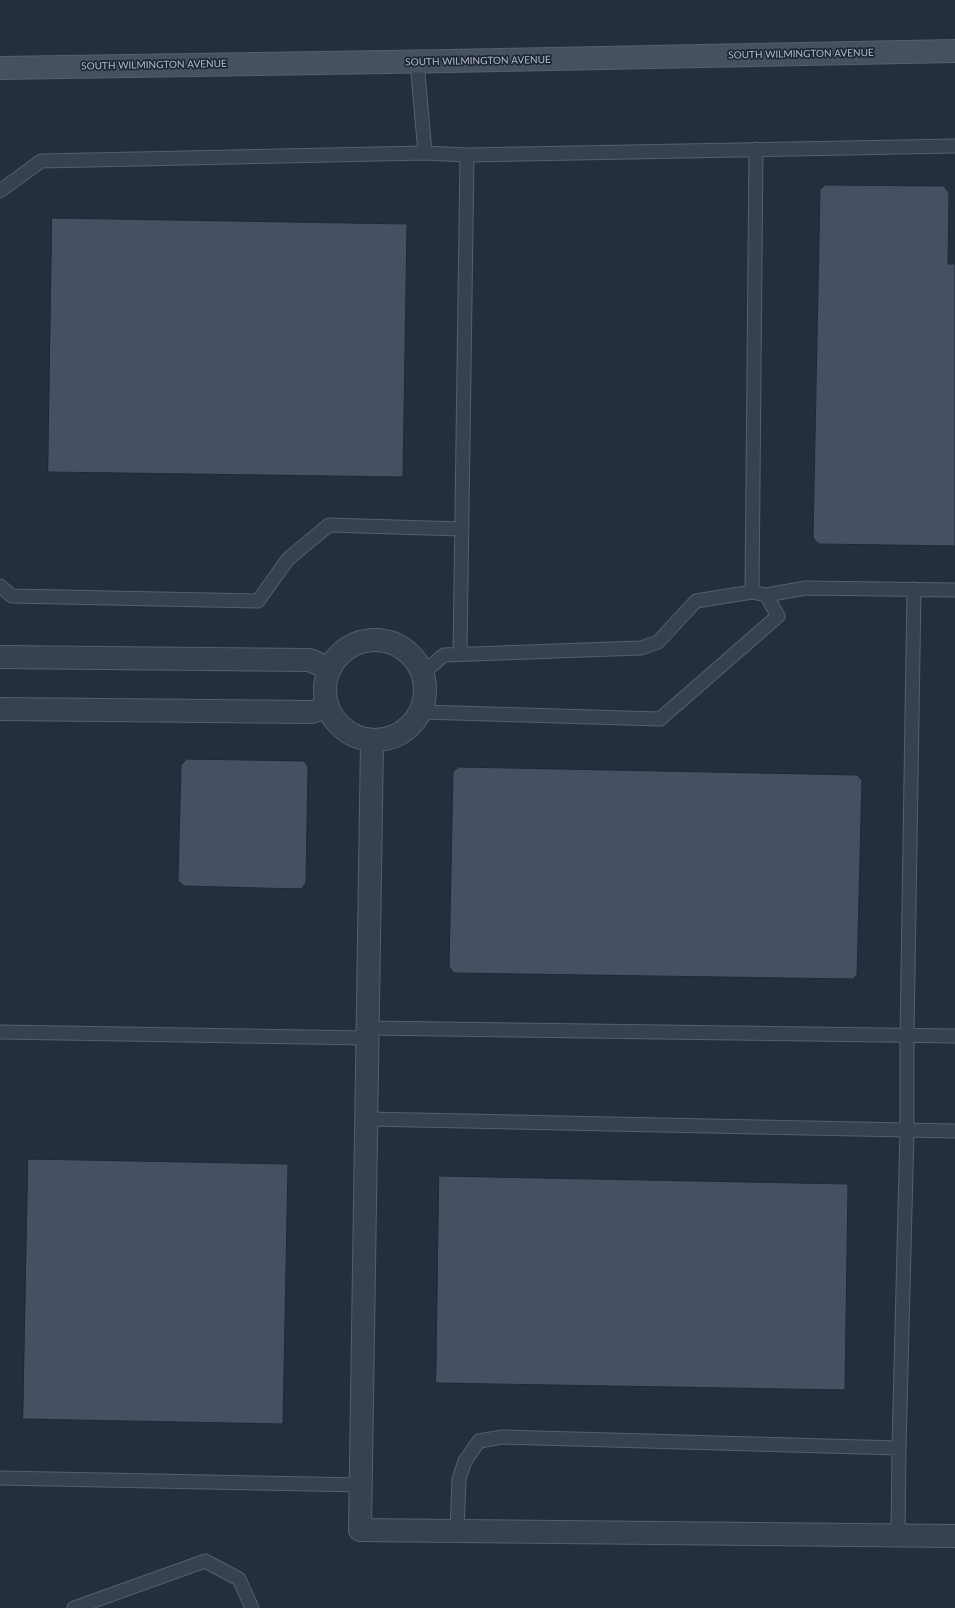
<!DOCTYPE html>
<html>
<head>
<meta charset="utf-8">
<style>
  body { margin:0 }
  canvas { display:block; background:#242f3e }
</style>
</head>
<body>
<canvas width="955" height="1608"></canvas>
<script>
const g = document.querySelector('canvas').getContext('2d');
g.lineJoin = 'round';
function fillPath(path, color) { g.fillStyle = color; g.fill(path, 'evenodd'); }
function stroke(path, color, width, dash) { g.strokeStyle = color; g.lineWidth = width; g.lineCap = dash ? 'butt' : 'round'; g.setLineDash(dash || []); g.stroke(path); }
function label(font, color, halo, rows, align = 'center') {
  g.font = font + ' Lato,sans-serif'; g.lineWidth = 3.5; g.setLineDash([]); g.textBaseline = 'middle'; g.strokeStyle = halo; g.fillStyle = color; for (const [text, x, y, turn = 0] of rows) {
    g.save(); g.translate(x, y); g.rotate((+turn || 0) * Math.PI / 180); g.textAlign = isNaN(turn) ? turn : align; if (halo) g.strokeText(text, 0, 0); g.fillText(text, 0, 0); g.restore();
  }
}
const building = new Path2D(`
  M825 185 944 186 949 193 948 264H955V546L819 544 813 538 820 190Z
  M52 218 407 224 403 477 48 472Z
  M187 759 304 761 308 767 306 883 301 889 184 886 178 881 181 765Z
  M459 767 857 775 862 780 857 975 853 979 454 973 449 967 453 772Z
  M28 1159 288 1164 283 1424 23 1419Z
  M439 1176 848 1184 845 1390 436 1383Z`);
fillPath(building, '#455162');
stroke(building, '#1f2835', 1);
const service = new Path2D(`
  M417 62 425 153 467 155 460 654
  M467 155 955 146
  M0 191 41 161 425 153
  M0 586 12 596 258 601 288 559 329 525 461 529
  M752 592 756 149
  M766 595 806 588 955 590
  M421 712 660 719 778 616 766 595 752 592 696 601 658 642 641 648 444 655 423 673
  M368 1028 955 1036
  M0 1032 367 1038
  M366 1119 955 1131
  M0 1478 361 1485
  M457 1531 459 1479 465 1461 479 1441 502 1437 899 1448 907 1130V1035L914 589
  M898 1535 899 1448
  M74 1608 205 1561 239 1579 252 1608`);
const minor = new Path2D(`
  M325 690a50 50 0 1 1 100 0a50 50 0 1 1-100 0Z
  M0 657 309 660 329 668
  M0 709 312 712 326 707
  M372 741 360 1530 955 1536`);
const secondary = new Path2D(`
  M0 68 450 61 955 51`);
stroke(service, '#565f6c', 15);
stroke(minor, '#565f6c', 24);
stroke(secondary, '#565f6c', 24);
stroke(service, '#38414e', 13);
stroke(minor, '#38414e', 22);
stroke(secondary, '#465061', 22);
label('10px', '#b4bcc9', '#1d2633', [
  ["SOUTH WILMINGTON AVENUE",801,54,-1],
  ["SOUTH WILMINGTON AVENUE",478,61,-1],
  ["SOUTH WILMINGTON AVENUE",154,65,-1]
]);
</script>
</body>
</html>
